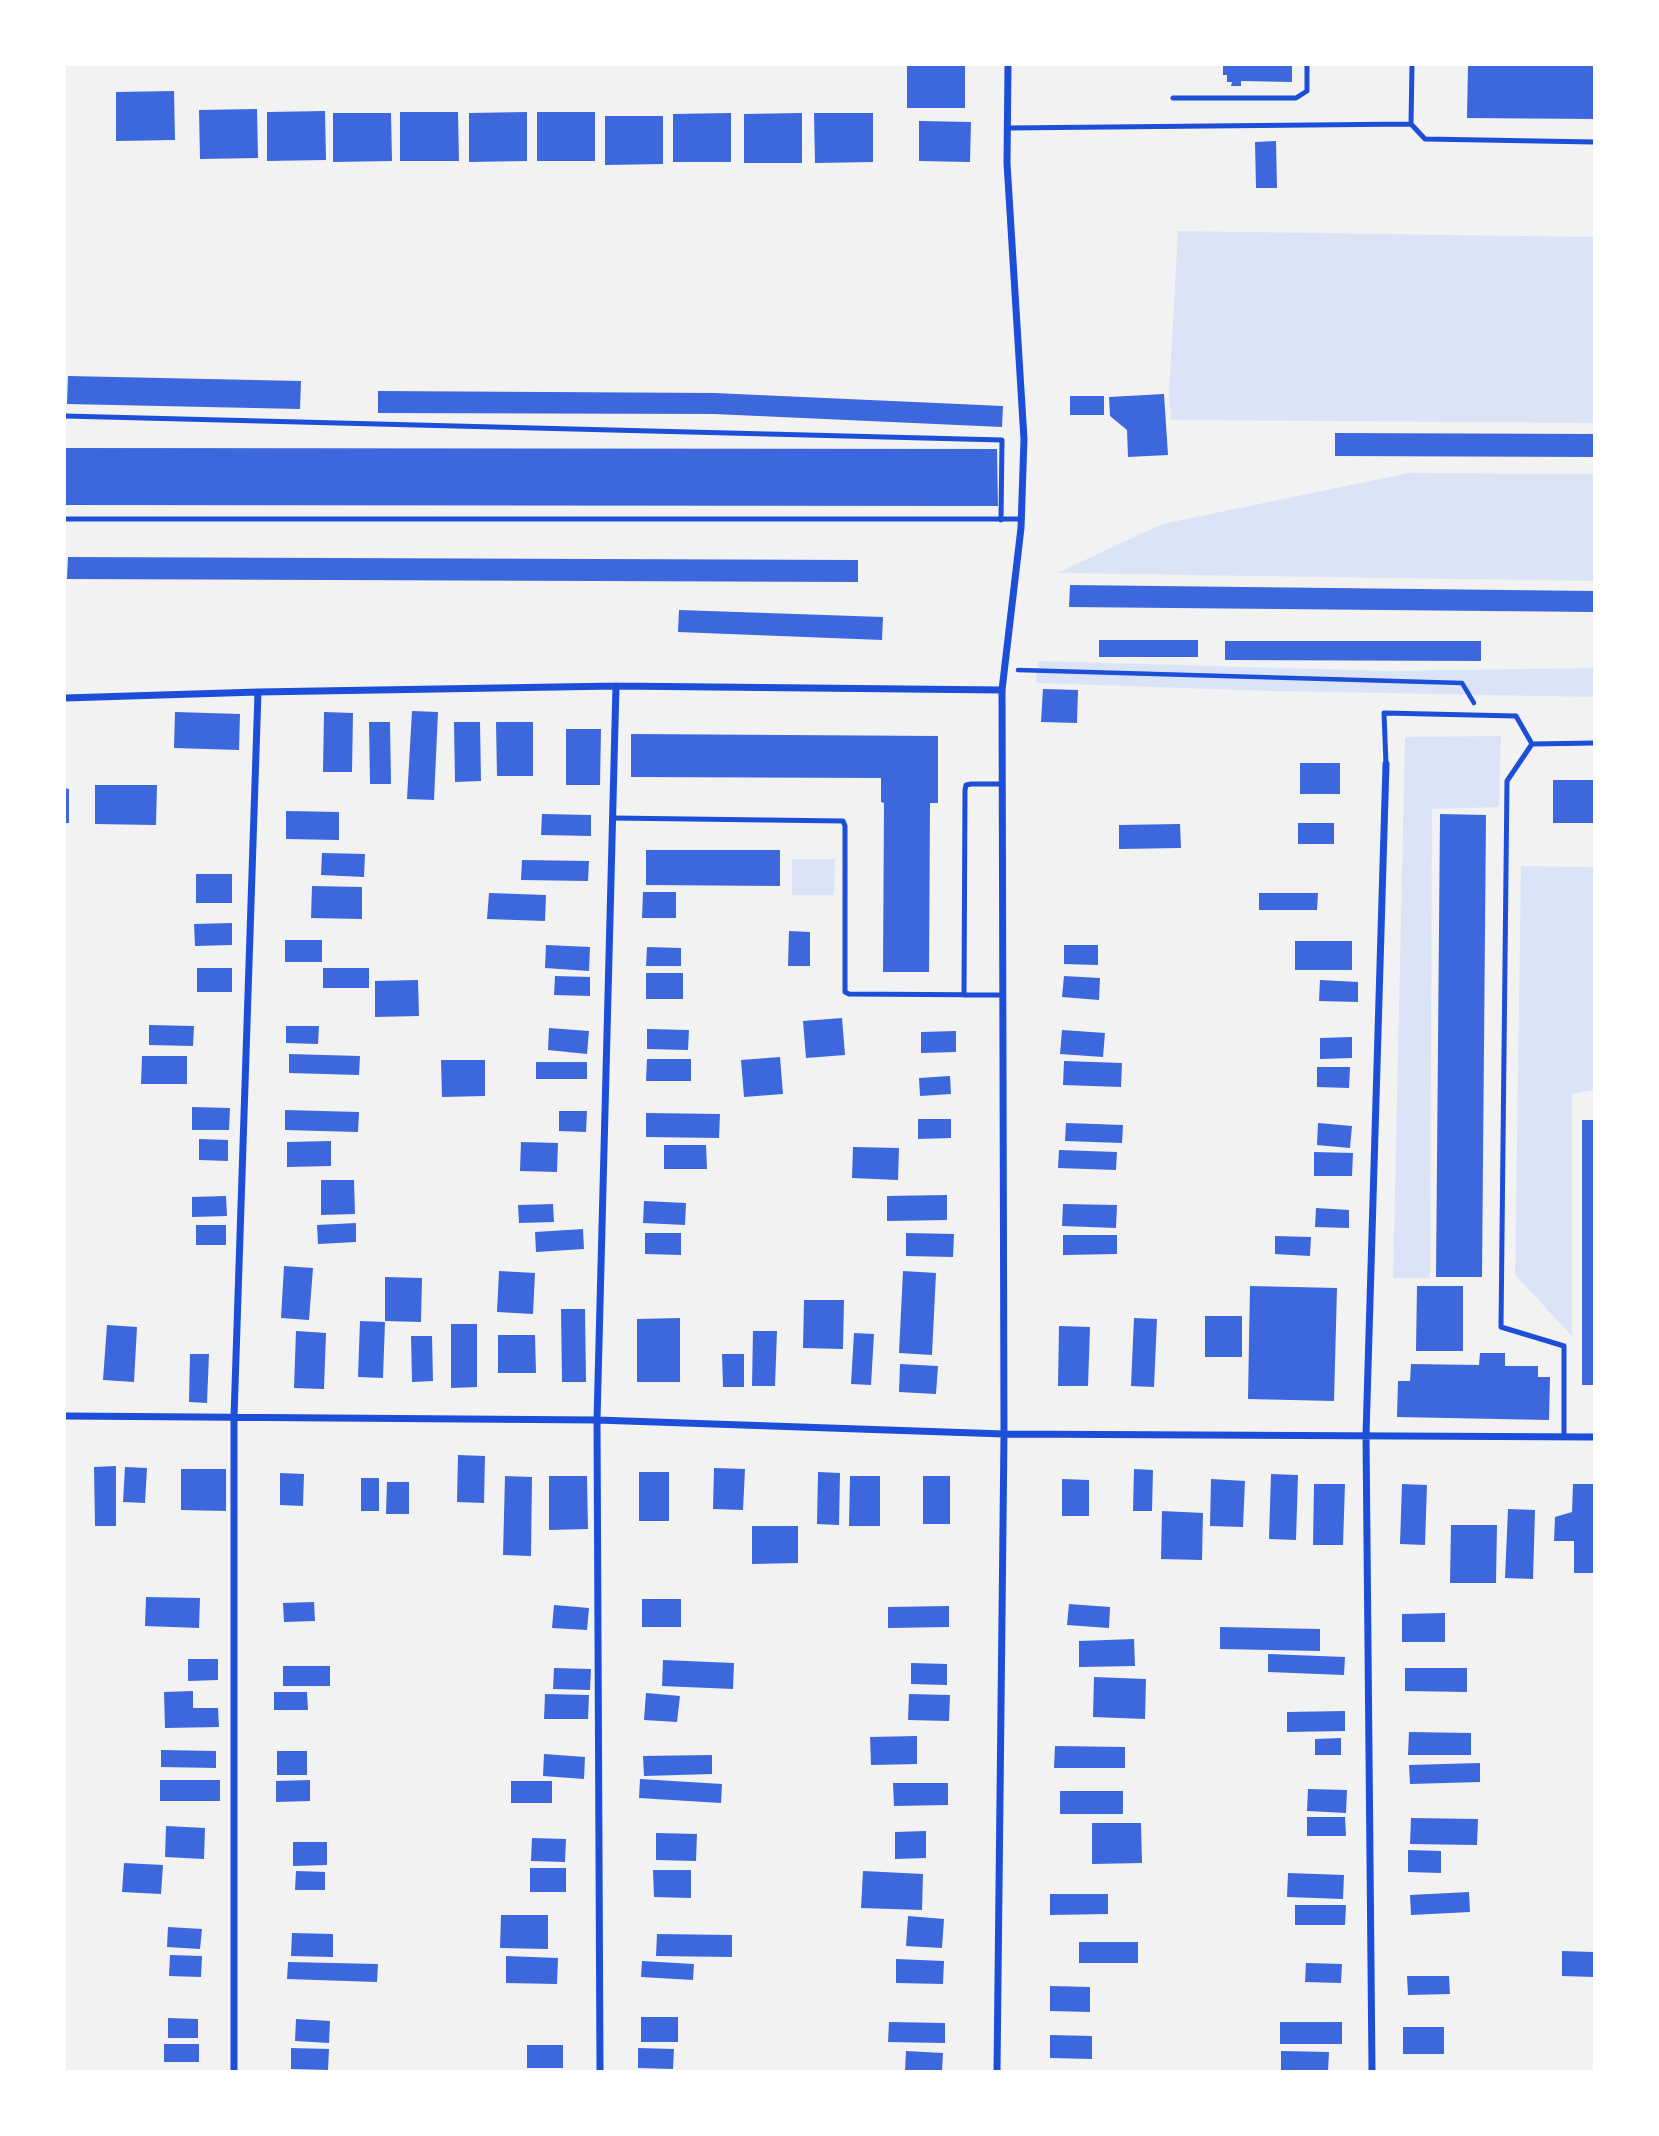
<!DOCTYPE html>
<html>
<head>
<meta charset="utf-8">
<style>
  body { margin:0 }
  #map { position:relative; width:1659px; height:2136px; overflow:hidden; background:#f2f2f2; font-family:Manrope,sans-serif }
  canvas { display:block }
  .frame { position:absolute; inset:0; border:66px solid #fff; pointer-events:none }
</style>
</head>
<body>
<div id="map">
<canvas width="1659" height="2136"></canvas>
<div class="frame"></div>
</div>
<script>
const g = document.querySelector('canvas').getContext('2d');
g.lineJoin = 'round';
function fillPath(path, color) { g.fillStyle = color; g.fill(path, 'evenodd'); }
function stroke(path, color, width, dash) { g.strokeStyle = color; g.lineWidth = width; g.lineCap = dash ? 'butt' : 'round'; g.setLineDash(dash || []); g.stroke(path); }
fillPath(new Path2D(`
  M1178 231 1594 237V423L1171 420 1169 394Z
  M1409 473 1594 474V581L1057 573 1162 524Z
  M1038 661 1390 671 1594 668V697L1272 691 1036 683Z
  M1501 736 1499 807 1432 809 1430 1278H1393L1405 737Z
  M792 859H835L834 895H792Z
  M1521 866 1594 867V1090L1572 1094V1336L1515 1275Z`), '#dbe4f7');
fillPath(new Path2D(`
  M907 65H965V108H907Z
  M1227 65H1292V82L1241 81V86H1231L1232 82H1227V75H1223V66Z
  M1468 65H1594V119L1467 118Z
  M174 91 175 140 116 141V92Z
  M257 109 258 158 200 159 199 110Z
  M325 111 326 160 267 161V112Z
  M400 112H458L459 161H400Z
  M527 112V161L469 162V113Z
  M537 112H595V161H537Z
  M333 113H391L392 161 333 162Z
  M731 113V162H673V114Z
  M802 113V163H744V114Z
  M814 113H873V162L815 163Z
  M605 116H663V164L605 165Z
  M919 121 971 122 970 162 919 161Z
  M1276 141 1277 188H1256L1255 142Z
  M68 376 301 381 300 409 67 404Z
  M378 391 714 393 1003 406 1002 427 714 414 378 413Z
  M1164 394 1168 455 1128 457 1127 430 1110 416 1109 397Z
  M1070 396H1104V415H1070Z
  M1335 433 1594 434V457L1335 456Z
  M66 448 997 449 998 506 66 505Z
  M68 557 858 560V582L67 579Z
  M1070 585 1594 591V612L1069 607Z
  M679 610 883 617 882 640 678 632Z
  M1099 640H1198V657H1099Z
  M1225 641H1481V661L1225 660Z
  M1043 689 1078 690 1077 723 1041 722Z
  M412 711 438 712 434 800 407 799Z
  M175 712 240 714 239 750 174 748Z
  M324 712 353 713 352 772H323Z
  M369 722H390L391 784H370Z
  M454 722H480L481 781 455 782Z
  M496 722H533V776H497Z
  M566 729H601L600 785H566Z
  M631 734 938 736V803H930L929 972H883L884 803 881 802V778L631 777Z
  M1300 763H1340V794H1300Z
  M1553 780H1594V823H1553Z
  M95 785H157L156 825 95 824Z
  M65 788 69 789V823H65Z
  M286 811 339 812V840L286 839Z
  M542 814 591 815V836L541 835Z
  M1440 814 1486 815 1482 1277H1436Z
  M1298 823H1334V844H1298Z
  M1180 824 1181 848 1119 849V825Z
  M646 850H780V886L646 885Z
  M322 853 365 854 364 877 321 875Z
  M522 860 589 861 588 881 521 880Z
  M196 874H232V903H196Z
  M312 886 362 887V919L311 918Z
  M643 892H676V918H642Z
  M489 893 546 895 545 921 487 919Z
  M1259 893H1318L1317 910H1259Z
  M232 923V945L195 946 194 924Z
  M789 931 810 932V966H788Z
  M285 940H322V962H285Z
  M1295 941H1352V970H1295Z
  M546 945 590 947 589 971 545 968Z
  M1064 945H1098V965L1064 964Z
  M647 947 681 948V966H646Z
  M197 968H232V992H197Z
  M323 968H369V988H323Z
  M646 973H683V999H646Z
  M555 976 590 977V996L554 995Z
  M1064 976 1100 978 1099 1000 1062 997Z
  M418 980 419 1016 375 1017V981Z
  M1320 980 1358 982V1002L1319 1001Z
  M842 1018 845 1055 806 1058 803 1021Z
  M149 1025 194 1026 193 1046 149 1045Z
  M286 1026H319L318 1044 286 1043Z
  M549 1028 589 1031 587 1054 548 1050Z
  M647 1029 689 1030 688 1050 647 1049Z
  M1062 1030 1105 1033 1103 1057 1060 1054Z
  M956 1031V1052L921 1053V1032Z
  M1352 1037V1058L1320 1059V1038Z
  M289 1054 360 1056 359 1075 289 1073Z
  M142 1056H187V1084H141Z
  M780 1057 783 1094 744 1097 741 1060Z
  M647 1059H691V1081H646Z
  M441 1060H485V1096L442 1097Z
  M1064 1061 1122 1063 1121 1087 1063 1085Z
  M536 1062H587V1079H536Z
  M1317 1067H1350L1349 1088 1317 1087Z
  M950 1076 951 1094 920 1096 919 1078Z
  M192 1107 230 1108 229 1130H192Z
  M285 1110 359 1112 358 1132 285 1130Z
  M559 1111H587L586 1132 559 1131Z
  M646 1113 720 1114 719 1138 646 1137Z
  M918 1119H951V1138L918 1139Z
  M1582 1120H1594V1385H1582Z
  M1066 1123 1123 1125 1122 1143 1065 1141Z
  M1318 1123 1352 1126 1350 1148 1317 1145Z
  M199 1139 228 1140V1161L199 1160Z
  M331 1141V1166L287 1167V1142Z
  M521 1142 558 1143 557 1172 520 1171Z
  M664 1145H706L707 1169H664Z
  M853 1147 899 1148 898 1180 852 1178Z
  M1059 1150 1117 1152 1116 1170 1058 1168Z
  M1314 1152 1353 1153 1352 1176H1314Z
  M321 1180H354L355 1214 321 1215Z
  M947 1195V1220L887 1221V1196Z
  M226 1196 227 1216 192 1217V1197Z
  M644 1201 686 1203 685 1225 643 1223Z
  M553 1204 554 1222 519 1223 518 1205Z
  M1063 1204 1117 1205 1116 1228 1062 1226Z
  M1316 1208 1349 1210V1228L1315 1227Z
  M356 1223V1242L318 1244 317 1225Z
  M196 1225H226V1245H196Z
  M583 1229 584 1249 536 1252 535 1232Z
  M645 1233H681V1255L645 1254Z
  M906 1233 954 1234 953 1257 906 1256Z
  M1063 1235H1117V1254L1063 1255Z
  M1275 1236 1311 1237 1310 1256 1275 1254Z
  M284 1266 313 1268 309 1320 281 1318Z
  M499 1271 535 1273 533 1314 497 1312Z
  M903 1271 936 1273 932 1355 899 1353Z
  M385 1277 422 1278 421 1322 385 1321Z
  M1250 1286 1337 1288 1334 1401 1248 1399Z
  M1417 1286H1463V1351H1416Z
  M804 1300H844L843 1349 803 1348Z
  M561 1309H585L586 1382H562Z
  M1205 1316H1242V1357H1205Z
  M680 1318V1382H637V1319Z
  M1134 1318 1157 1319 1154 1387 1131 1386Z
  M360 1321 385 1322 383 1378 358 1377Z
  M451 1324H477V1387L451 1388Z
  M107 1325 137 1327 134 1382 103 1380Z
  M1059 1326 1090 1327 1088 1386H1058Z
  M296 1331 326 1333 324 1389 294 1388Z
  M753 1331H777L775 1386H752Z
  M854 1333 874 1334 871 1385 851 1384Z
  M498 1335H535L536 1373H498Z
  M411 1336H432L433 1381 412 1382Z
  M1480 1353H1505V1366H1538V1377H1550L1549 1420 1397 1417 1398 1381H1410L1411 1364 1479 1365Z
  M190 1354H209L207 1403 189 1402Z
  M722 1354H744V1387H723Z
  M900 1364 938 1366 936 1394 899 1392Z
  M458 1455 485 1456 484 1503 457 1502Z
  M116 1466V1526H95L94 1467Z
  M125 1467 147 1468 145 1503 123 1502Z
  M714 1468 745 1469 743 1510 713 1509Z
  M181 1469H226V1511L181 1510Z
  M1134 1469 1153 1470 1152 1511H1133Z
  M639 1472H669V1521H639Z
  M818 1472 840 1473 839 1525 817 1524Z
  M280 1473 304 1474 303 1506 280 1505Z
  M1271 1474 1298 1475 1296 1540 1269 1539Z
  M505 1476 532 1477 531 1556 503 1555Z
  M549 1476H587L588 1529 549 1530Z
  M850 1476H880V1526H849Z
  M923 1476H950V1524H923Z
  M361 1478H379V1511H361Z
  M1062 1479 1089 1480V1516H1062Z
  M1211 1479 1245 1481 1243 1527 1210 1526Z
  M387 1482H409V1514H386Z
  M1314 1484H1345L1343 1545H1313Z
  M1402 1484 1427 1485 1425 1545 1400 1544Z
  M1573 1484H1594V1573H1574V1541H1554L1555 1517 1572 1512Z
  M1508 1509 1535 1510 1533 1579 1505 1578Z
  M1162 1511 1203 1513 1202 1560 1161 1559Z
  M1451 1525H1497L1496 1583H1450Z
  M752 1526H798V1563L752 1564Z
  M146 1597 200 1598 199 1628 145 1626Z
  M642 1599H681V1627H642Z
  M314 1602 315 1621 284 1622 283 1603Z
  M1069 1604 1110 1607 1109 1628 1067 1625Z
  M554 1605 589 1608 587 1630 552 1628Z
  M949 1606V1627L888 1628V1607Z
  M1445 1613V1642H1402V1614Z
  M1220 1627 1320 1629V1651L1220 1649Z
  M1134 1639 1135 1666 1079 1667V1641Z
  M1268 1654 1345 1657 1344 1675 1268 1672Z
  M188 1659H218V1680L188 1681Z
  M663 1660 734 1663 733 1689 662 1686Z
  M911 1663 947 1664V1685L911 1684Z
  M283 1666H330V1686H283Z
  M554 1668 591 1669 590 1690 553 1689Z
  M1405 1668H1467V1692L1405 1691Z
  M1094 1677 1146 1679 1145 1719 1093 1717Z
  M193 1691V1708H218L219 1727 165 1728 164 1692Z
  M274 1692H307L308 1710H274Z
  M646 1693 680 1696 677 1722 644 1720Z
  M545 1694 589 1695 588 1719H544Z
  M909 1694 950 1695 949 1721 908 1720Z
  M1345 1711V1731L1287 1732V1712Z
  M1409 1732 1471 1733V1755H1408Z
  M917 1736V1764L871 1765 870 1737Z
  M1341 1738V1755H1315V1739Z
  M1055 1746 1125 1747V1768H1054Z
  M161 1750 216 1751V1768L161 1767Z
  M277 1751H307V1775H277Z
  M544 1754 585 1757 584 1779 543 1776Z
  M712 1755V1774L644 1776 643 1756Z
  M1480 1763V1782L1410 1784 1409 1765Z
  M640 1779 722 1784 721 1803 639 1798Z
  M160 1780H220V1801H160Z
  M310 1780V1801L276 1802V1781Z
  M511 1781H552V1803H511Z
  M893 1783H948V1805L894 1806Z
  M1308 1789 1347 1790 1346 1813 1307 1811Z
  M1060 1791H1123V1814H1060Z
  M1307 1817H1345L1346 1836H1307Z
  M1411 1818 1478 1819 1477 1845 1410 1844Z
  M1092 1823H1141L1142 1863 1092 1864Z
  M166 1826 205 1828 204 1859 165 1857Z
  M926 1831V1858L895 1859V1832Z
  M656 1833 697 1834 696 1861 656 1860Z
  M532 1838 566 1839 565 1862 531 1861Z
  M293 1842H327V1865L293 1866Z
  M1408 1850 1441 1851V1873L1408 1872Z
  M124 1863 163 1865 161 1894 122 1892Z
  M530 1868H566V1892H530Z
  M653 1870H691V1898L654 1897Z
  M296 1871 325 1872V1890H295Z
  M863 1871 923 1874 922 1910 861 1908Z
  M1288 1873 1344 1875 1343 1899 1287 1897Z
  M1469 1892 1470 1912 1411 1915 1410 1895Z
  M1050 1894H1108V1914L1050 1915Z
  M1295 1905H1346L1345 1925H1295Z
  M501 1915H548V1949L500 1948Z
  M908 1916 944 1919 942 1948 906 1946Z
  M168 1927 202 1929 200 1949 167 1947Z
  M292 1933 333 1934V1957L291 1956Z
  M657 1934 732 1935V1957L656 1956Z
  M1079 1942H1138V1963H1079Z
  M1562 1951 1594 1952V1977L1562 1976Z
  M170 1955 202 1956 201 1977 169 1976Z
  M506 1956 558 1958 557 1984 506 1983Z
  M896 1959 944 1961 943 1984 896 1983Z
  M642 1961 694 1964 693 1980 641 1977Z
  M288 1962 378 1964 377 1982 287 1979Z
  M1306 1963 1342 1964 1341 1983 1305 1982Z
  M1407 1976H1449L1450 1994 1408 1995Z
  M1050 1986 1090 1987V2012L1050 2011Z
  M641 2017H678V2042H641Z
  M168 2018 198 2019V2038H168Z
  M296 2019 330 2021 329 2043 295 2041Z
  M889 2022 945 2023V2043L888 2042Z
  M1280 2022H1342V2044H1280Z
  M1403 2027H1444V2054H1403Z
  M1050 2035 1092 2036V2059L1050 2058Z
  M164 2044H199V2062H164Z
  M527 2045H563V2068H527Z
  M291 2048 329 2049 328 2070 291 2069Z
  M638 2048 674 2049 673 2069 638 2068Z
  M906 2051 943 2053 942 2071H905Z
  M1281 2051 1329 2052 1328 2071H1281Z`), '#3d67dc');
stroke(new Path2D(`
  M1018 670 1462 683 1474 703`), '#1d4ed8', 4.5);
stroke(new Path2D(`
  M1173 98H1296L1307 91V65
  M1411 124 1412 65
  M1008 128 1411 124 1425 139 1594 142
  M65 416 1002 440 1001 520
  M65 519H1022
  M1532 744 1507 781 1501 1327 1564 1346V1436
  M1386 764 1384 713 1516 716 1532 744 1594 743
  M612 818 843 821 845 826V992L849 994 1003 995
  M964 995 965 790 966 785 971 784H1002`), '#1d4ed8', 5);
stroke(new Path2D(`
  M65 698 258 692 616 686 1002 690
  M65 1416 597 1420 1004 1434 1594 1437
  M234 2071V1417L258 692
  M600 2071 597 1420 616 686
  M997 2071 1004 1434 1002 690 1021 528 1024 439 1007 163 1008 65
  M1372 2071 1366 1435 1386 764`), '#1d4ed8', 7);
</script>
</body>
</html>
